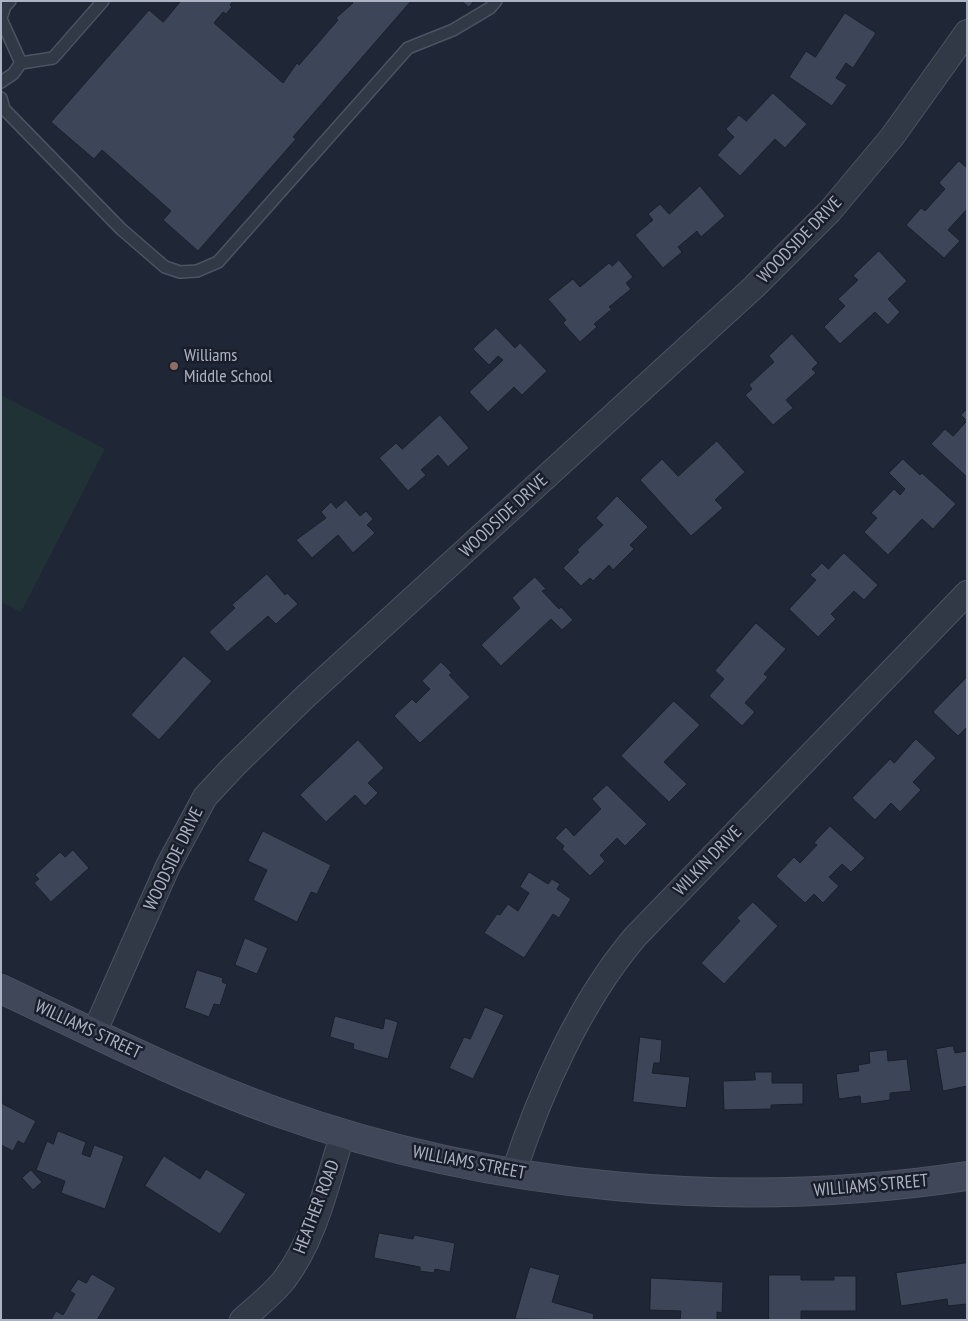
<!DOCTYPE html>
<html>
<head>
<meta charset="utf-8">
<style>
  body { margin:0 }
  #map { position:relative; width:968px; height:1321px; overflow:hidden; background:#1f2635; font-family:"PT Sans Narrow",sans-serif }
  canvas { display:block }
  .frame { position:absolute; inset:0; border:2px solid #acb3c3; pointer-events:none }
</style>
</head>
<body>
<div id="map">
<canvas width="968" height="1321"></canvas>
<div class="frame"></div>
</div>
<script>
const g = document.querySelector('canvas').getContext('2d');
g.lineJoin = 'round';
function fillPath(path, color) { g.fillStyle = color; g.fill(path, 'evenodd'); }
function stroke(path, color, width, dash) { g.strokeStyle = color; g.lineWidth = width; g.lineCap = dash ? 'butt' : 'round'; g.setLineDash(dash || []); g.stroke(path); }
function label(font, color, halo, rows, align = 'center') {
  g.font = font + ' "PT Sans Narrow",sans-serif'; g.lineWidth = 5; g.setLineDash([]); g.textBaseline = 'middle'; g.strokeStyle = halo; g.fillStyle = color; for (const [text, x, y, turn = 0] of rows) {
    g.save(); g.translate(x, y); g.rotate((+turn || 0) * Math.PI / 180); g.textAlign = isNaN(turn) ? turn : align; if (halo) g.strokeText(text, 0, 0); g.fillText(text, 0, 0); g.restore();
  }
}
fillPath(new Path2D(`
  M1 395 105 449 21 612 1 602Z`), '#213236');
const building = new Path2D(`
  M181 1H233L230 5 232 7 226 14 223 12 214 23 283 83 297 63 299 65 338 20 336 18 353 3 351 1H411L293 137 296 139 198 251 163 220 171 211 102 150 94 159 51 122 149 10 163 22Z
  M462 1H474L469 7Z
  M845 13 876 33 853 68 846 63 836 78 847 85 832 106 789 77 806 51 815 57Z
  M773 93 807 124 785 148 775 139 740 176 717 155 734 137 726 129 739 115 746 121Z
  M959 161 967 168V209L948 230 960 241 944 258 906 225 921 208 925 211 945 189 939 183Z
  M700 186 725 216 701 237 697 231 678 247 682 252 663 268 635 235 653 220 648 214 660 204 669 214Z
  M879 251 907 281 888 299 900 312 888 325 875 312 840 344 824 327 845 306 838 299 858 280 853 276Z
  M619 260 633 277 626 283 631 289 609 307 612 309 594 324 597 327 580 342 563 323 566 320 548 299 573 279 580 287 609 263 612 266Z
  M496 328 515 348 520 343 547 371 522 395 514 387 488 412 469 392 503 360 498 356 489 365 473 349Z
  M792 334 818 363 812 369 816 373 786 400 793 408 773 425 745 395 752 389 749 385 774 362 769 356Z
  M967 409V421L961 415Z
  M440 415 469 448 448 467 438 455 421 470 426 475 408 491 379 458 396 443 402 449Z
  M967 421V477L931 444 945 429 953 436Z
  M717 441 745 472 715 500 723 508 691 536 640 480 662 459 678 476Z
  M903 459 920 475 922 473 956 504 933 529 922 519 888 555 864 532 877 518 871 513 894 489 900 495 905 489 889 473Z
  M617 496 648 527 630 545 634 549 613 570 609 565 593 581 590 578 581 586 563 568 579 552 577 550 603 525 596 518Z
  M346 500 360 516 366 511 373 519 367 525 375 533 353 553 338 535 312 558 296 540 326 518 321 512 331 502 336 508Z
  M844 553 878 585 864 600 854 591 831 614 836 619 818 637 789 609 816 580 810 575 822 563 828 569Z
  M267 574 285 595 287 593 298 604 276 624 268 616 227 652 209 632 235 608 232 605Z
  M535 577 546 589 542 591 559 609 561 607 573 620 562 630 551 619 501 666 481 645 520 608 512 598Z
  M756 623 786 649 764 674 768 677 745 703 755 712 742 726 709 696 724 679 715 671Z
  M184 656 212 681 159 740 131 715Z
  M441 662 452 673 449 675 470 697 420 743 394 716 412 699 416 703 430 689 422 681Z
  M967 677V727L958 736 933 712Z
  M674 701 700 725 664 762 687 784 669 802 621 756Z
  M916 739 936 758 913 782 921 790 900 812 891 803 875 820 852 798 890 759 894 763Z
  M358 740 384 768 368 783 378 793 365 806 355 795 326 822 300 795Z
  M607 785 647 824 625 846 617 838 600 855 605 861 590 876 562 849 564 846 555 838 566 827 574 836 601 809 592 799Z
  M830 826 865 858 851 872 842 864 829 877 839 886 823 903 814 894 805 903 776 876 794 857 800 863 817 845 814 843Z
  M263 831 331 865 317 894 311 892 297 922 253 900 267 870 248 861Z
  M73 850 89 868 51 902 34 883 39 879 35 875 60 852 65 857Z
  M529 872 548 884 552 879 560 884 557 889 571 899 559 918 553 914 524 958 484 933 497 914 500 915 508 904 518 911 529 893 520 887Z
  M753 902 778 926 724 984 701 963 740 921 737 918Z
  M245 938 268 948 257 974 235 965Z
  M197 970 223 978 222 982 227 984 220 1005 214 1004 209 1017 185 1008Z
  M485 1007 504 1015 473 1079 449 1068 464 1037 470 1039Z
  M335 1016 383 1029 385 1018 398 1022 388 1059 353 1049 354 1044 330 1037Z
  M640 1037 662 1040 660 1063H654L652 1073 690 1077 686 1108 633 1102Z
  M953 1046 955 1053 967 1051V1086L943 1091 936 1049Z
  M887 1050 888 1061 907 1059 911 1091 890 1093V1100L861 1104 860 1096 839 1099 836 1074 859 1071 858 1065 870 1063 869 1052Z
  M755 1072H772V1083H803V1104L771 1105V1109L724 1110 723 1081 755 1080Z
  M1 1103 36 1121 24 1144 18 1141 13 1151 1 1145Z
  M58 1131 86 1142 82 1154 90 1157 94 1145 124 1156 105 1209 61 1193 65 1181 36 1170 47 1141 53 1144Z
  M164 1156 200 1179 206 1169 246 1194 220 1234 145 1186Z
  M31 1170 42 1182 33 1190 22 1178Z
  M379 1233 413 1239 414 1235 455 1243 450 1272 435 1269 434 1273 420 1271V1267L374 1258Z
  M967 1263V1304L948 1306 947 1299 901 1306 896 1273Z
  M530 1267 560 1275 552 1302 594 1314 593 1320 515 1319Z
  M92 1274 116 1288 97 1320H51L56 1311 63 1315 75 1294 70 1291 78 1279 86 1283Z
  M769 1275H801V1280H834V1276H856V1311H801V1320H769Z
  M651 1278 723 1282 722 1313 717 1312V1320H680L681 1311 650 1310Z`);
fillPath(building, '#3d4658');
stroke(building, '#1a202c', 1);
const service = new Path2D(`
  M1 18 5 6 10 1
  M1 19 21 63
  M1 82 13 74 21 63 53 58 103 1
  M1 98 4 109 121 229 165 267 180 272 197 271 218 262 408 48 453 30 490 8 496 1`);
const minor = new Path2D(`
  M94 1033 168 866 205 797 234 766 306 696 754 287 830 211 892 137 967 32
  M514 1172C540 1092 580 1002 635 937L967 593
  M242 1320C256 1307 272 1295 284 1280 316 1238 327 1182 343 1133`);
const secondary = new Path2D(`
  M1 989C92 1032 182 1078 277 1112 495 1190 738 1211 967 1176`);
stroke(service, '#4d5361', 14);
stroke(minor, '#4d5361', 26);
stroke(secondary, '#4d5361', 30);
stroke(service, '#323946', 11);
stroke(minor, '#323946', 24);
stroke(secondary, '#404759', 28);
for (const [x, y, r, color] of [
  [174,366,5,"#8d6e63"]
]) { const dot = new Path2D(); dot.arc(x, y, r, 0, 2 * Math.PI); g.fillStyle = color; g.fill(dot); stroke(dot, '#181e2a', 2); }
label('18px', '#acb3c3', '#181e2a', [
  ["WOODSIDE DRIVE",800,240,-46],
  ["WOODSIDE DRIVE",504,516,-43],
  ["WOODSIDE DRIVE",174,859,-64],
  ["WILKIN DRIVE",708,861,-46],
  ["WILLIAMS STREET",88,1030,25],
  ["WILLIAMS STREET",469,1163,11],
  ["WILLIAMS STREET",871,1186,-5],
  ["HEATHER ROAD",317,1207,-69]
]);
label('18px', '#acb3c3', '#181e2a', [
  ["Williams",184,356],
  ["Middle School",184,377]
], 'left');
</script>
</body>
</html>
